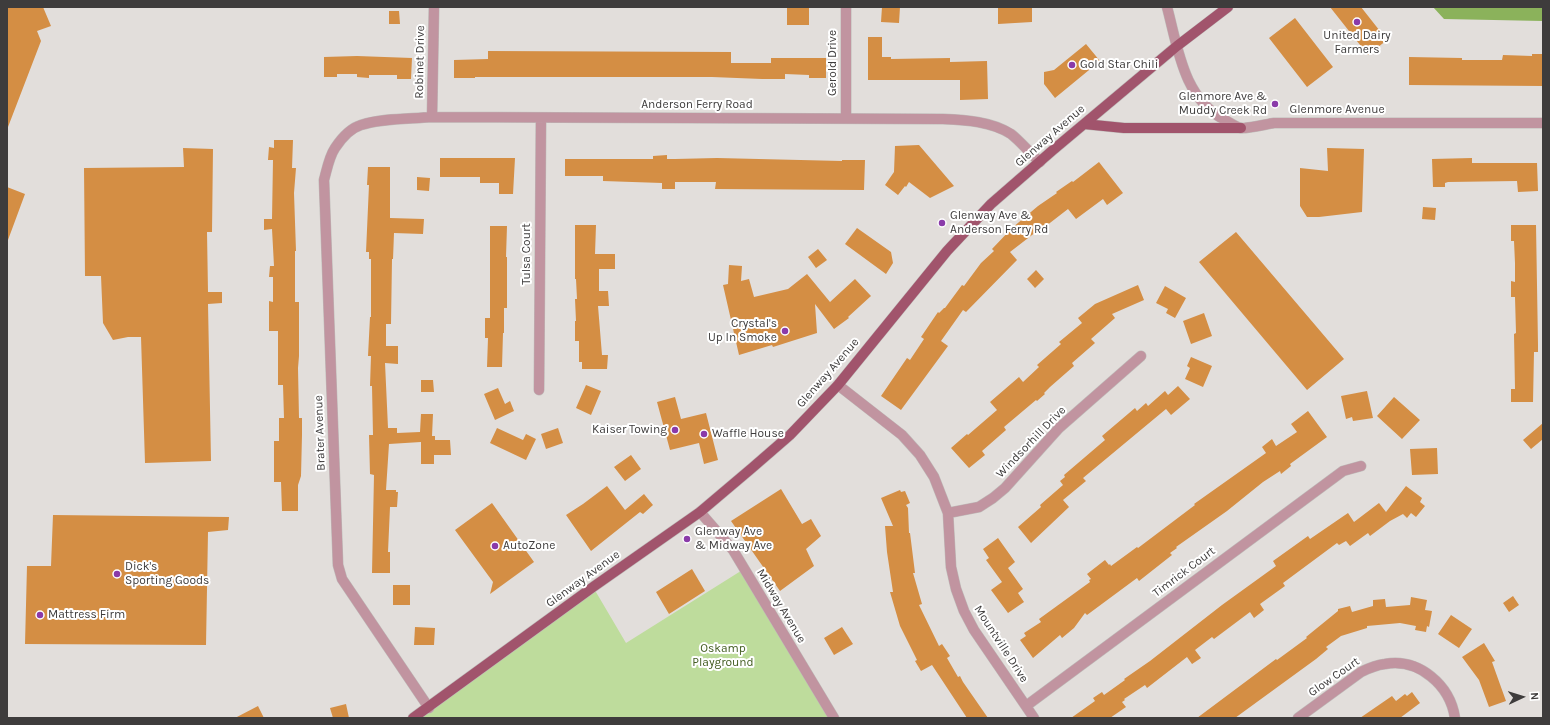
<!DOCTYPE html>
<html>
<head>
<meta charset="utf-8">
<style>
  body { margin:0 }
  #map { position:relative; width:1550px; height:725px; overflow:hidden; background:#e2dedb; font-family:Karla,sans-serif }
  canvas { display:block }
  .frame { position:absolute; inset:0; border:8px solid #3e3c3c; pointer-events:none }
  .north { position:absolute; left:1502px; top:677px; width:40px; height:40px; -webkit-text-stroke:3px #fff; paint-order:stroke; rotate:86deg; font-size:11px; font-weight:700; line-height:16px; text-align:center; color:#3e3c3c }
  .north::after { content:''; display:block; margin:auto; width:14px; height:18px; background:#3e3c3c; clip-path:polygon(50% 0,100% 100%,50% 72%,0 100%) }
</style>
</head>
<body>
<div id="map">
<canvas width="1550" height="725"></canvas>
<div class="frame"></div>
<div class="north">N</div>
</div>
<script>
const g = document.querySelector('canvas').getContext('2d');
g.lineJoin = 'round';
function fillPath(path, color) { g.fillStyle = color; g.fill(path, 'evenodd'); }
function stroke(path, color, width, dash) { g.strokeStyle = color; g.lineWidth = width; g.lineCap = dash ? 'butt' : 'round'; g.setLineDash(dash || []); g.stroke(path); }
function label(font, color, halo, rows, align = 'center') {
  g.font = font + ' Karla,sans-serif'; g.lineWidth = 4; g.setLineDash([]); g.textBaseline = 'middle'; g.strokeStyle = halo; g.fillStyle = color; for (const [text, x, y, turn = 0] of rows) {
    g.save(); g.translate(x, y); g.rotate((+turn || 0) * Math.PI / 180); g.textAlign = isNaN(turn) ? turn : align; if (halo) g.strokeText(text, 0, 0); g.fillText(text, 0, 0); g.restore();
  }
}
fillPath(new Path2D(`
  M744 569 834 718H414L593 587 626 643Z`), '#bedc9c');
fillPath(new Path2D(`
  M1433 7H1543V21L1444 19Z`), '#8bb25b');
fillPath(new Path2D(`
  M7 7H43L51 26 37 31 41 41 8 127Z
  M787 7H809V25H787Z
  M882 7H900L899 23 881 22Z
  M998 7H1032V22L998 24Z
  M1330 7H1361L1387 40 1368 55Z
  M389 11H399L400 24H389Z
  M1295 18 1333 67 1307 87 1269 38Z
  M868 37H882V57H891V59L950 58V62L987 61 988 99 960 100V80H868Z
  M1086 44 1100 61 1055 98 1044 84V72L1054 70Z
  M488 51 731 52V63H771V58H826V78H809V75L785 74V79H762L712 77H475V78H454V60L488 59Z
  M1532 54H1543V86L1409 85V57L1462 58V60H1502L1503 55 1532 56Z
  M357 56 412 58 411 79H397V75H369V78L357 77V74H337V77H324V57Z
  M274 140H293L292 168H296L294 193 296 251H295V302H299V356L298 368 299 418H302V435L301 476 298 485V511H282L281 482H274V441H279V418H284L283 385H278V331H269V301L273 302V277H269L270 266H274L272 229 264 230V219H272L273 160H268L269 147 274 148Z
  M919 145 954 186 930 198 909 182 906 187 905 186 898 195 885 185 894 172 895 146Z
  M183 148 213 149 212 232H207L208 292H222V303L208 304 211 461 145 463 141 337H128L113 340 103 323 101 276H85L84 168 184 167Z
  M1327 148 1364 149 1362 212 1319 217H1307L1300 206V168L1328 171Z
  M667 155V159H675L717 158 842 161V160H865L864 190 715 189 716 182H675V189H662V183L603 181V176H565V159H653V156Z
  M440 158H515L513 194H499V183H480V177H440Z
  M1472 158V163H1537L1538 191 1518 192 1517 181 1448 182 1445 183V187H1433L1432 159Z
  M1099 162 1123 193 1107 205 1103 199 1076 219 1068 209 1046 226 1045 225 1010 252 1017 260 966 312 963 310 941 341 948 346 901 410 881 396 907 358 910 360 924 339 921 337 938 312 939 313 944 308H945L962 285 964 286 981 263 994 251 992 249 1012 228 1038 206 1057 193 1056 192 1072 181 1073 182Z
  M368 167H390V218L424 219 423 234 394 233 393 259H392L391 324H386V346H398V364L385 363 388 428H397V433L420 432 421 414H433L432 436H435V440H450L451 455H434V464H421V442L389 444 386 490H396V492H398L397 507H390L388 552H390V573H372L374 475 370 474 369 435H373L372 386H370L371 356H368L370 317H371V259H369V252H366L369 185H367Z
  M417 177 430 178 429 191 417 190Z
  M7 187 25 194 8 240H7Z
  M1423 207 1436 208 1435 220 1422 219Z
  M575 225H596L595 254H615V269H599V291H608L609 306H598L602 355H608L607 369H582V362H579V341H575V321H576L575 299H577L576 279H575Z
  M1511 225H1536L1538 345V352H1534L1533 402H1511V389H1515L1514 334 1516 333 1515 297H1511V281L1515 282V263L1514 241H1511Z
  M490 226H507L506 257H507V308H504V333H503L502 367H487L488 338H485V318H490Z
  M857 228 891 252 893 263 886 274 845 244Z
  M1236 232 1344 359 1307 390 1199 262Z
  M818 249 827 260 816 268 808 257Z
  M729 265 742 266 741 281 749 279 754 297 788 289 807 274 830 302 855 279 871 296 848 317 849 318 834 329 815 304 817 333 773 347 772 345 739 355 723 285 728 284Z
  M1036 270 1044 279 1035 288 1027 279Z
  M1138 285 1144 300 1112 314 1115 318 1091 339 1095 343 1072 363 1074 366 1050 387 1044 393 1045 394 1037 401 1036 400 1004 427 1006 430 982 451 985 455 969 468 951 448 967 434 968 435 997 410 990 402 1019 377 1023 382 1039 367 1037 365 1061 344 1059 342 1082 323 1078 318 1095 304Z
  M1165 286 1186 298 1175 318 1166 313 1168 309 1156 303Z
  M1204 313 1212 336 1191 344 1183 321Z
  M1191 357 1212 366 1203 387 1185 379 1190 368 1187 366Z
  M421 380H433L434 392H421Z
  M586 385 601 391 591 415 576 408Z
  M1178 386 1190 399 1171 415 1166 409 1083 478 1086 481 1063 500 1069 507 1031 543 1018 527 1041 507 1040 505 1063 485 1060 481 1065 477 1064 475 1105 440 1102 436 1135 408 1137 411 1146 403 1148 406 1165 391 1168 395Z
  M498 388 505 404 510 401 514 411 495 420 484 394Z
  M1367 391 1373 418 1353 421 1352 417 1346 419 1341 396Z
  M675 397 681 419 706 413 718 460 704 464 699 443 670 450 657 402Z
  M1394 397 1420 420 1402 439 1377 416Z
  M1308 411 1327 437 1290 464 1291 466 1281 474 1280 471 1263 482 1227 511 1176 547 1177 548 1170 553 1172 555 1139 581 1137 578 1087 615 1085 613 1074 628 1062 638 1060 635 1033 658 1020 640 1026 636 1024 633 1041 622 1039 619 1090 582 1089 580 1091 579 1087 574 1105 560 1109 565 1110 564 1111 566 1137 547 1138 548 1195 505 1194 504 1266 453 1262 447 1272 439 1276 446 1297 432 1291 424Z
  M1543 423V439L1531 449 1523 440Z
  M497 428 523 440 526 434 536 439 526 460 490 443Z
  M558 428 563 443 546 449 541 434Z
  M1437 448 1438 474 1412 475 1410 449Z
  M631 455 641 469 625 481 614 467Z
  M607 486 625 510 644 494 653 505 643 514 640 512 591 551 566 515 583 504Z
  M1406 486 1422 498 1420 502 1425 506 1416 517 1411 513 1407 518 1403 514 1390 521 1370 536 1368 533 1350 546 1346 541 1339 545 1337 543 1283 583 1285 586 1260 604 1264 610 1254 618 1250 612 1214 639 1212 637 1195 650 1201 658 1192 664 1187 657 1147 688 1145 685 1124 699 1125 700 1122 702 1126 707 1110 718H1071L1095 701 1093 698 1102 692 1104 695 1125 680 1124 679 1150 661 1222 605 1276 566 1273 561 1308 536 1310 539 1348 513 1354 522 1379 503 1386 512Z
  M781 489 802 524 811 519 821 536 806 549 814 566 780 591 731 521Z
  M900 490 901 492 905 491 910 503 906 505 908 508 909 533H910L915 573H913L922 604 919 605 939 646 942 644 950 656 947 658 958 677 960 676 963 682 988 718H967L932 665 921 671 915 661 917 660 900 626 890 592H893L887 552 885 526H893L881 498Z
  M492 503 534 562 490 594 493 582 455 530Z
  M53 515 229 517 228 530 208 532 206 645 25 644 27 566H51Z
  M998 538 1015 562 1008 568 1023 589 1018 593 1024 602 1008 613 991 590 1002 582 986 560 989 558 983 549Z
  M692 569 705 591 669 614 656 592Z
  M393 585H410V605H393Z
  M1513 596 1519 605 1509 612 1503 603Z
  M1411 597 1427 600 1425 610 1432 611 1429 627 1427 626 1426 632 1415 630 1416 626 1400 623 1367 626V628L1341 636 1326 647 1328 649 1316 659 1235 718H1197L1276 659 1277 660 1307 638 1306 637 1338 611V609L1350 606 1352 612 1373 606V600L1385 599 1386 607 1410 605Z
  M1451 615 1472 629 1459 648 1438 634Z
  M415 627 435 628 434 645H414Z
  M842 627 853 644 834 655 824 638Z
  M1484 643 1495 661 1492 662 1506 701 1489 707 1479 680 1462 657Z
  M1412 692 1420 703 1400 718H1360L1392 696 1396 701 1405 694 1407 696Z
  M346 704 349 718H333L330 708Z
  M258 706 264 718H235Z`), '#d48e44');
const minor = new Path2D(`
  M1167 7C1178 48 1183 98 1225 120 1229 122 1236 127 1241 128 1246 129 1267 124 1274 123H1543
  M432 117 434 7
  M846 118V7
  M838 385 902 435 920 455 934 477 948 513 951 567 956 589 964 611 974 630 1034 718
  M539 390 541 118
  M700 512 733 550 834 718
  M948 513 979 507 993 498 1005 488 1059 428 1141 356
  M1026 706 1343 471 1361 466
  M429 708 342 579 338 565 324 180C327 169 329 157 335 148 341 139 351 128 361 125 383 118 409 119 432 117L942 119C965 120 991 121 1011 134 1018 139 1032 155 1040 162
  M1298 718 1361 672C1369 668 1376 665 1385 664 1419 658 1450 685 1455 718`);
const major = new Path2D(`
  M1084 124 1124 128H1241
  M413 718 593 587 700 512 752 468 790 435 838 385 947 251 991 204 1053 150 1177 46 1228 7`);
stroke(minor, '#bebab8', 11);
stroke(major, '#bebab8', 11);
stroke(minor, '#c194a0', 10);
stroke(major, '#a1546c', 10);
for (const [x, y, r, color] of [
  [1357,22,4,"#8a3aa9"],
  [1072,65,4,"#8a3aa9"],
  [1275,104,4,"#8a3aa9"],
  [942,223,4,"#8a3aa9"],
  [785,331,4,"#8a3aa9"],
  [675,430,4,"#8a3aa9"],
  [704,434,4,"#8a3aa9"],
  [687,539,4,"#8a3aa9"],
  [495,546,4,"#8a3aa9"],
  [117,574,4,"#8a3aa9"],
  [40,615,4,"#8a3aa9"]
]) { const dot = new Path2D(); dot.arc(x, y, r, 0, 2 * Math.PI); g.fillStyle = color; g.fill(dot); stroke(dot, '#fff', 1.5); }
label('12px', '#3e3c3c', '#fff', [
  ["United Dairy",1357,36,"center"],
  ["Farmers",1357,50,"center"],
  ["Gold Star Chili",1080,65],
  ["Glenmore Ave &",1267,97,"right"],
  ["Muddy Creek Rd",1267,111,"right"],
  ["Glenway Ave &",950,216],
  ["Anderson Ferry Rd",950,230],
  ["Crystal's",777,324,"right"],
  ["Up In Smoke",777,338,"right"],
  ["Kaiser Towing",667,430,"right"],
  ["Waffle House",712,434],
  ["Glenway Ave",695,532],
  ["& Midway Ave",695,546],
  ["AutoZone",503,546],
  ["Dick's",125,567],
  ["Sporting Goods",125,581],
  ["Mattress Firm",48,615]
], 'left');
label('12px', '#3e3c3c', '#fff', [
  ["Robinet Drive",420,62,-89],
  ["Gerold Drive",833,63,-90],
  ["Anderson Ferry Road",697,105],
  ["Glenmore Avenue",1337,110],
  ["Glenway Avenue",1050,136,-41],
  ["Tulsa Court",527,254,-90],
  ["Glenway Avenue",828,373,-49],
  ["Brater Avenue",320,433,-92],
  ["Windsorhill Drive",1031,442,-46],
  ["Timrick Court",1184,572,-37],
  ["Glenway Avenue",583,579,-36],
  ["Midway Avenue",781,606,59],
  ["Mountville Drive",1001,644,57],
  ["Glow Court",1334,677,-35]
]);
label('12px', '#435d21', '#fff', [
  ["Oskamp",723,649],
  ["Playground",723,663]
]);
</script>
</body>
</html>
